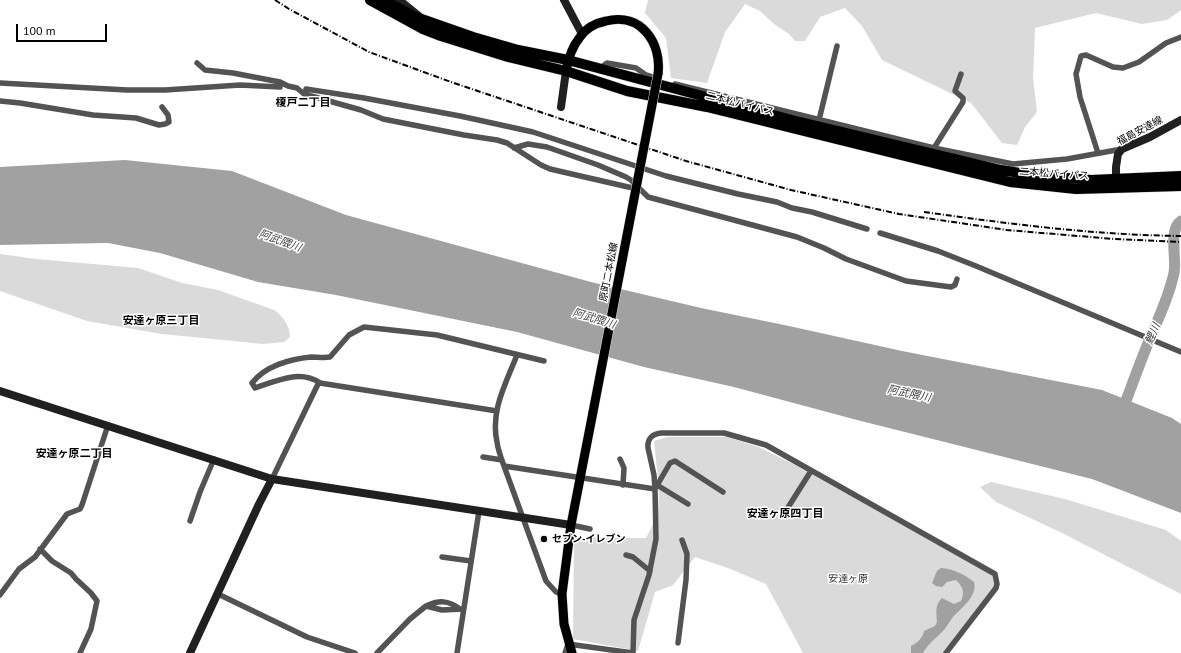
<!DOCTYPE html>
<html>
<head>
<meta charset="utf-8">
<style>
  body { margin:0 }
  #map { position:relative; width:1181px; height:653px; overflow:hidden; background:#fff; font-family:"PT Sans",sans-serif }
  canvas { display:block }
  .scale { position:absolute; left:16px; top:24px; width:91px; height:18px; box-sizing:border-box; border:2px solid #000; border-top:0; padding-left:5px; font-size:12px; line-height:14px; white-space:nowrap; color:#000; -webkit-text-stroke:3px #fff; paint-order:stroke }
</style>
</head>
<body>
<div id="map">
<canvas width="1181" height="653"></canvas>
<div class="scale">100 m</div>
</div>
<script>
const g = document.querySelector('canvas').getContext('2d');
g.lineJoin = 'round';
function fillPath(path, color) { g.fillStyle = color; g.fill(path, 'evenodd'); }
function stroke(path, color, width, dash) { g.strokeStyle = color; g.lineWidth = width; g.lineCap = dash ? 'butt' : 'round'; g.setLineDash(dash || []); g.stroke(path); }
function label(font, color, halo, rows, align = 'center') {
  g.font = font + ' "PT Sans","Noto Sans JP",sans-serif'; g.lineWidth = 3; g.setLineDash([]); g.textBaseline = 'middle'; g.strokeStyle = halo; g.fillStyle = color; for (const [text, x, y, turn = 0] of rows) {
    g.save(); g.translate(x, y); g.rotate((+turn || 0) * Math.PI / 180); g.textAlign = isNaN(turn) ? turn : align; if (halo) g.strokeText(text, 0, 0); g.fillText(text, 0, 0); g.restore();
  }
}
fillPath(new Path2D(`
  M648 0H1181V10L1167 20 1142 24 1096 13 1035 28 1033 78 1037 112 1025 127 1017 145 1002 143 971 103 882 60 862 26 845 8 820 17 805 41H795L789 34 774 24 760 11 745 4 725 32 707 83 671 78 666 38 645 13Z
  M0 254 36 259 138 268 182 283 218 290 274 310C283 316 290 326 290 337L284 342 263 344 162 334 87 321 0 291Z
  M667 437H727L759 447 795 465 992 575 995 578V585L943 653H803L766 584 728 568 695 557 673 585 655 592 638 651 573 639 574 538H646L658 514 659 489 654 441Z
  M991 482 1065 499 1166 530 1181 541V594L1062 533 996 502 980 487Z`), '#dadada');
fillPath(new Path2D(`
  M125 160 232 171 346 215 591 282 701 308 789 326 902 351 1102 390 1172 418 1181 424V513L1092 479 857 420 734 387 644 367 517 332 336 295 258 282 160 253 108 243 0 245V167Z
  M941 568C953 569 964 574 974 582 978 596 961 608 953 617 949 622 946 628 942 632 935 639 928 644 923 653H911V646C918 643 923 637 924 631L935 626 937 622C936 613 935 604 942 598L954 604 961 601C965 592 963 587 956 580L947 582 942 587 936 586 932 583 937 571Z`), '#a1a1a1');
stroke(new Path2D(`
  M1121 414C1131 388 1140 362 1151 336 1160 315 1169 296 1174 273 1177 258 1168 230 1181 221`), '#a1a1a1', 11);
const primary = new Path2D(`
  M566 71C568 59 572 47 580 37 586 28 596 23 606 21 641 12 662 43 658 74
  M572 653 564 624 562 594 571 525 593 412`);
const highway = new Path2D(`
  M370 0 423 29 441 36 508 57 566 71 627 91 707 107 1010 182 1076 189 1181 186
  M384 0 413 16 473 37 518 50 568 60 792 120 1001 170 1032 175 1091 180 1181 176`);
stroke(primary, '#dbdbdb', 10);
stroke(highway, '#dbdbdb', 11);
stroke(new Path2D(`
  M197 63 205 70 233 73 280 82 288 86 297 88 304 94 361 110 383 119 464 135 497 140 507 143 541 165 550 169 637 189
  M599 69 607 63 636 68 646 75 659 79
  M0 83 127 90H165L240 85 280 87
  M675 84 934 148 1013 164 1067 159 1122 149
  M306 89 364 98 460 116 533 132 666 176 738 194 777 202 792 208 812 212 867 229
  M0 101 20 103 93 115 136 118 159 125 165 124 169 122 168 115 162 107
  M819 120 837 46
  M514 148 528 144 547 147 598 165 626 177 631 180 648 197 797 237 824 248 846 259 906 281 951 287 955 285 957 279
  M934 148 963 102V98L955 91 961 74
  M1098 153 1080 97 1076 74 1081 56 1086 55 1113 67 1123 68 1139 62 1166 43 1181 37
  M880 233 938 251 976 266 1181 352
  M497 411 320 383C300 369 276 381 255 388L252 383C265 366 290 359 311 357 317 357 324 358 330 357L349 335 364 327 437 335 544 361
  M483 457 502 460
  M620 459 624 468 623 485
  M504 466C501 458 498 450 497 442 490 411 506 383 517 355
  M272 479 319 382
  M657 485 688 504
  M787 509 811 471
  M190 521 200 492 214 459
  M571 525 590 529
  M40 549 52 561 71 573 76 579 91 593 97 601 91 629 80 653
  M626 555 633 557 650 571
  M442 557 471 561
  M218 594 307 637 355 653
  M562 594 556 592 546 581 504 466 655 489 654 475 648 448C647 439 652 434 661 433H724L766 445 995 574 997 584 996 588 946 653
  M0 595 19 569 35 557 67 514 80 509 82 505 108 425
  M426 606C439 600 448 600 460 609
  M678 643 686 580 687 554 682 540
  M377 653 410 619 426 606 442 610 463 609
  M457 653 479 511
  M565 653 568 644 633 653
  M633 653 634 620 649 575 656 539 655 489 670 463 675 461 723 492`), '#535353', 5.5);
stroke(new Path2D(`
  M399 0 419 16
  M564 0 582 34
  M561 107 566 71
  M1116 184V167L1118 154 1122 149 1150 137 1181 120
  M0 391 272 479 571 525
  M190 653 259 504 272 479`), '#202020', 8);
stroke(primary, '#000', 9);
stroke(highway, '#000', 10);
stroke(new Path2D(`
  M275 0 289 9 369 52 451 82 686 161 791 190 899 214 1007 230 1114 239 1181 242
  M924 212C1009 224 1095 235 1181 236`), '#000', 2, [6, 2, 1, 2]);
const primaryBridge = new Path2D(`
  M593 412 658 74`);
stroke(primaryBridge, '#dbdbdb', 10, []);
stroke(primaryBridge, '#000', 9);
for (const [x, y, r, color] of [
  [544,539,4,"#000"]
]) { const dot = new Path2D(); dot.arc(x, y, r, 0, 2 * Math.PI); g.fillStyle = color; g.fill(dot); stroke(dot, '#fff', 1.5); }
label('10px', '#000', '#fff', [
  ["二本松バイパス",740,104,14],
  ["福島安達線",1140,131,-28],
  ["二本松バイパス",1054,174,4],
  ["原町二本松線",609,272,-79]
]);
label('bold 10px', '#000', '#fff', [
  ["セブン-イレブン",552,539]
], 'left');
label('10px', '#313131', '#fff', [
  ["安達ヶ原",848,579]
]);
label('bold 11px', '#000', '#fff', [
  ["榎戸二丁目",303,103],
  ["安達ヶ原三丁目",161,321],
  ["安達ヶ原二丁目",74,454],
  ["安達ヶ原四丁目",785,514]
]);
label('italic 11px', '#424242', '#fff', [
  ["阿武隈川",280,241,20],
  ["阿武隈川",594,319,17],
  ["鯉川",1153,334,-67],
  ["阿武隈川",909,394,12]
]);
</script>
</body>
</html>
